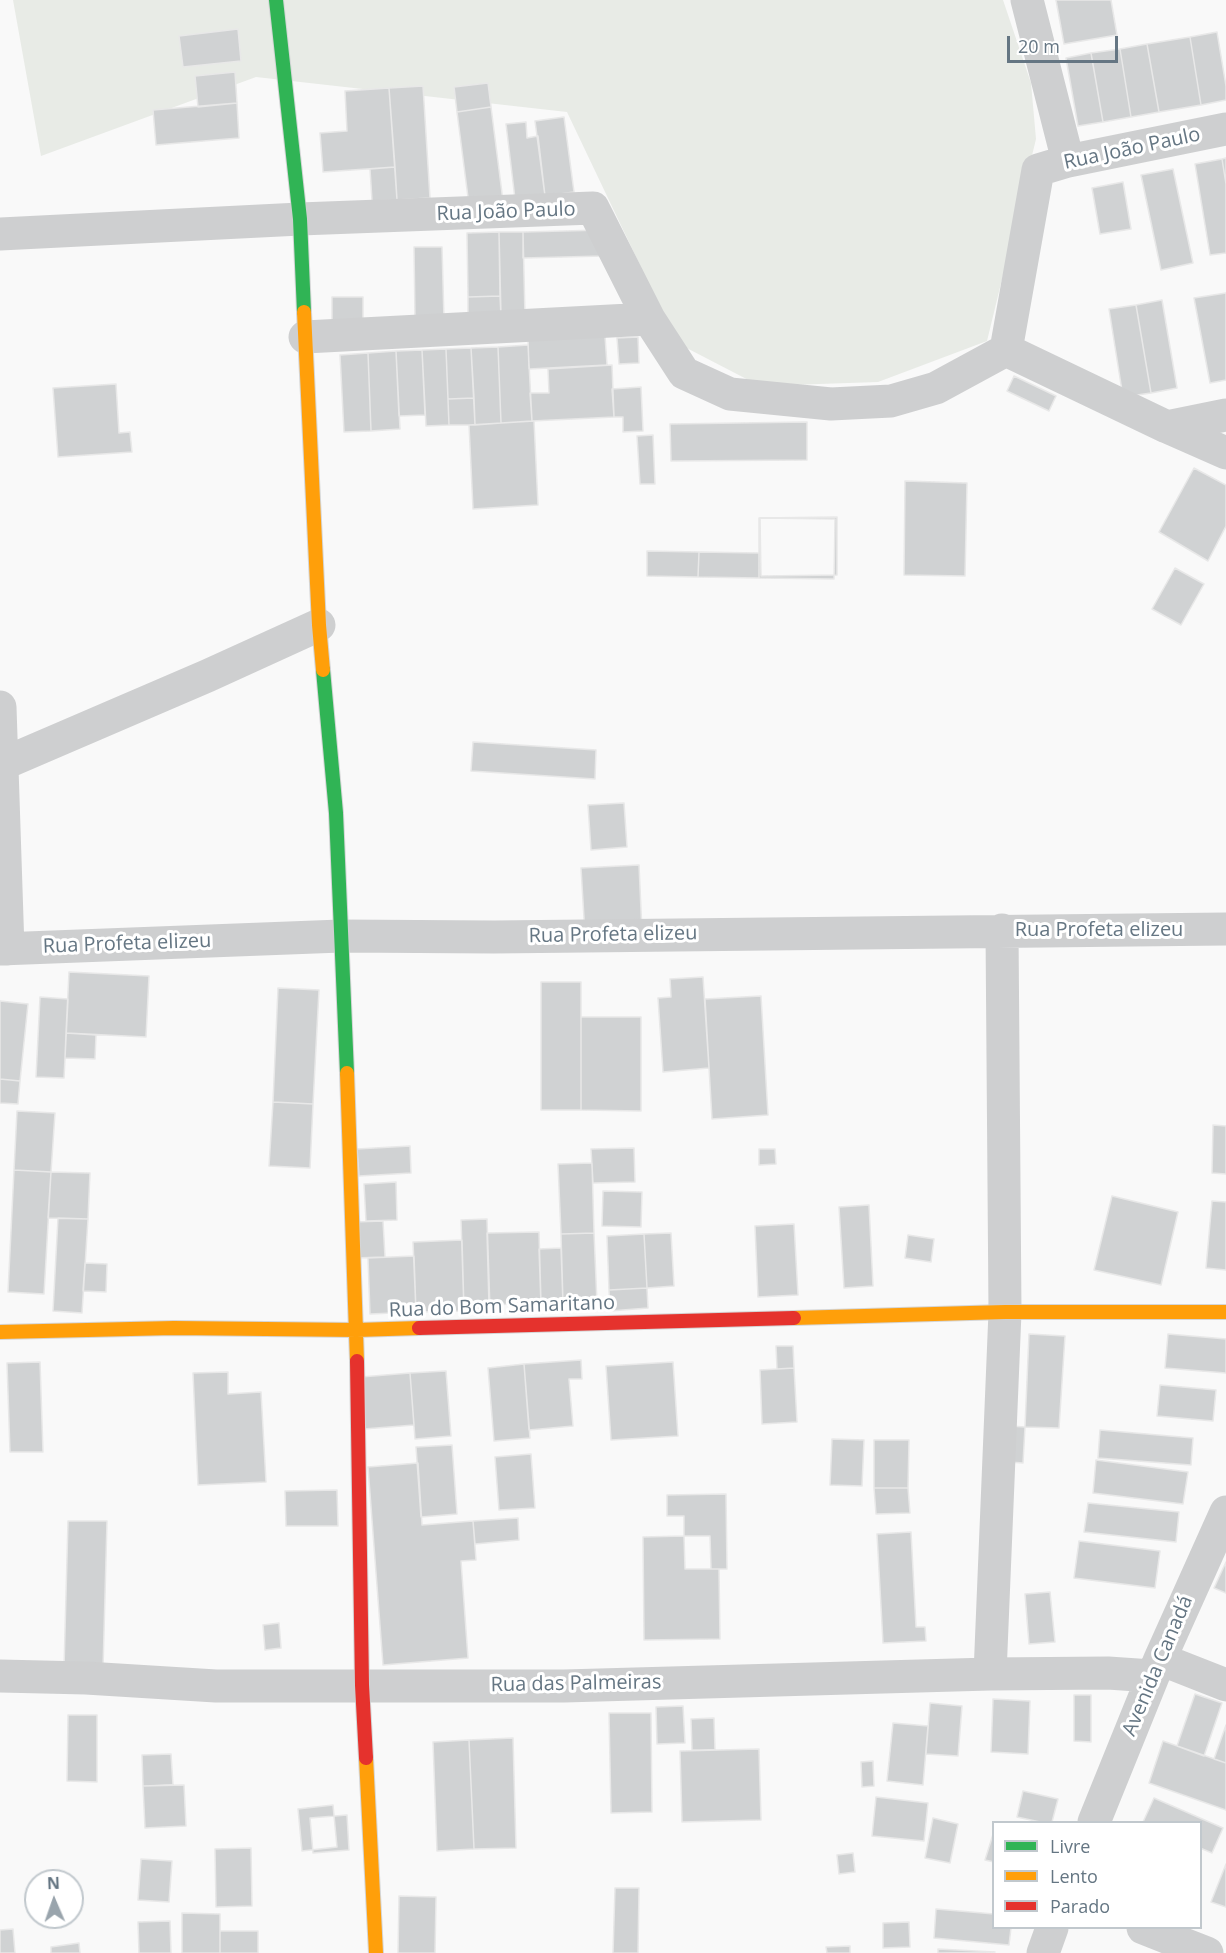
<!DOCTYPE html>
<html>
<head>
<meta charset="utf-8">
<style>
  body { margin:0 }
  #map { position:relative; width:1226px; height:1953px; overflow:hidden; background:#f9f9f9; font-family:"Open Sans",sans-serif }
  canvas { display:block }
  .legend { position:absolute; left:992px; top:1821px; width:210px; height:108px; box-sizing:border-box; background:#fff; border:2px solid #c1c8cd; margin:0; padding:8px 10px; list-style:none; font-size:18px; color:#657683 }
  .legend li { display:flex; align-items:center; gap:12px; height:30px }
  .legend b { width:30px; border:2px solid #c1c8cd }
  .north { position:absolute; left:24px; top:1869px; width:60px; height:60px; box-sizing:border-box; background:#fff; border:2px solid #c1c8cd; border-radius:50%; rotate:358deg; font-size:16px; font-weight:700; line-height:24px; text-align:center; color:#657683 }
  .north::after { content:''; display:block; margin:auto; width:21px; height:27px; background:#99a4ac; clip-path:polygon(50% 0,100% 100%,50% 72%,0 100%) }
  .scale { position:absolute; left:1007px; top:36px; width:111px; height:27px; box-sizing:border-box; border:3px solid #657683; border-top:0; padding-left:8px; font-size:18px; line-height:21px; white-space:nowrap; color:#657683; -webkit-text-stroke:4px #fff; paint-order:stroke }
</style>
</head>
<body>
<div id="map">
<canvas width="1226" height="1953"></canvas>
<ul class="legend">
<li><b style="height:8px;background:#30b455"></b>Livre</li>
<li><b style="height:8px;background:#ff9f0a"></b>Lento</li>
<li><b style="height:8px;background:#e5322d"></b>Parado</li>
</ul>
<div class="north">N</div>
<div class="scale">20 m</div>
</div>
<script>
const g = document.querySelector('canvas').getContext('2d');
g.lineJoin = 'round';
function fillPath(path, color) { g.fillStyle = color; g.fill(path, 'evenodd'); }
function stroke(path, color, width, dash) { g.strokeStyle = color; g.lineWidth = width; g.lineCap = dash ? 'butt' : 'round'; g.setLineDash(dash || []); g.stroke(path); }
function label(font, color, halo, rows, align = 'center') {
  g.font = font + ' "Open Sans",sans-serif'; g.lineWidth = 6; g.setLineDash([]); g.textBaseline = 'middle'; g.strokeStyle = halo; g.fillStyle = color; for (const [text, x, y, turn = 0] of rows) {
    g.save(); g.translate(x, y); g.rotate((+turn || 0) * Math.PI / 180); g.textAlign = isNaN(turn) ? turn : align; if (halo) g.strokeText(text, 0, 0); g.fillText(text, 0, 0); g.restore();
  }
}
fillPath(new Path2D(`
  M13 0H1003L1031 83 1036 139 987 341 878 382 760 386 677 343 567 112 256 77 41 156Z`), '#e8ebe6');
const building = new Path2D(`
  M1056 0H1111L1117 35 1064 44Z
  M238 29 241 61 183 67 179 36Z
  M1217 32 1226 86V100L1201 105 1190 37Z
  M1190 37 1201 105 1159 112 1147 44Z
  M1147 44 1159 112 1131 117 1120 49Z
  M1120 49 1131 117 1103 122 1091 53Z
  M1091 53 1103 122 1078 126 1066 58Z
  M235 72 237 103 198 107 195 76Z
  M488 83 491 107 457 112 454 87Z
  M423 86 430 198 397 200 389 88Z
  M389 88 395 167 323 172 320 133 347 131 345 91Z
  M237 103 239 138 156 145 153 110Z
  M491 107 503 201 469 205 457 112Z
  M564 117 574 192 545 196 535 121Z
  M526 122 527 138 538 136 545 196 515 199 506 124Z
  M1226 158V184L1222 159Z
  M1222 159 1226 184V253L1210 255 1195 164Z
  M395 167 397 200 372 201 370 169Z
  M1173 169 1193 263 1161 270 1141 175Z
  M1123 182 1131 229 1100 234 1092 188Z
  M603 230V256L523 258V232Z
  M499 232 500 296 468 297 467 233Z
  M499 232H523L525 316H501Z
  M414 247H442L444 320H415Z
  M1226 293V380L1210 383 1194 298Z
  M500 296 501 316H468V297Z
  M332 297H363V321H332Z
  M1162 300 1177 388 1151 393 1136 305Z
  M1136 305 1151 393 1123 397 1109 309Z
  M605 336 607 365 529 369 528 339Z
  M638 337 639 363 619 364 617 338Z
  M528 345 532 421 501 423 498 347Z
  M498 347 501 423 475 425 471 348Z
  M471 348 474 398 448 399 446 349Z
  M446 349 449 425 426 426 422 350Z
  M422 350 425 415 399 416 396 351Z
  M396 351 400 429 371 431 368 353Z
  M368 353 371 431 344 432 340 355Z
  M612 365 614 417 532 421 530 393H549L548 369Z
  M1014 376 1056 396 1049 411 1007 391Z
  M116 384 119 433 130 432 132 452 58 457 53 388Z
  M641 387 643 431 623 432V417H614L612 389Z
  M474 398 475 425H449L448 399Z
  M534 421 538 505 473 509 469 425Z
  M807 422V460L671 461 670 424Z
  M653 435 655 484H640L637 436Z
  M1194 468 1226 485V526L1208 561 1159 532Z
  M905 481 967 483 965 576 904 575Z
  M837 517V575L761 576 760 518Z
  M759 518 835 519 834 579 759 578Z
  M647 551 699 552 698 577 647 576Z
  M699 552 759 553V578L698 577Z
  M1175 568 1204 584 1181 625 1152 609Z
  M473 742 596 750 595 779 471 771Z
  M624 803 627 847 591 850 588 805Z
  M639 865 642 932 585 935 581 868Z
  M69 972 149 976 146 1037 66 1033Z
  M703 977 709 1068 663 1072 658 998 671 997 670 979Z
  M541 982H581V1110H541Z
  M278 988 319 990 313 1104 273 1102Z
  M761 996 768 1115 712 1119 705 999Z
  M40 997 68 999 64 1078 36 1077Z
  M0 1001 28 1004 20 1081 0 1079Z
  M581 1017H641V1111L581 1110Z
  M66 1033 96 1035 95 1059 65 1058Z
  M0 1079 20 1081 18 1104 0 1103Z
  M273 1102 313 1104 310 1168 269 1166Z
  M17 1111 55 1113 51 1172 14 1170Z
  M1213 1125 1226 1126V1174L1212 1173Z
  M410 1146 411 1173 359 1176 357 1149Z
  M634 1148 635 1182 593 1183 591 1149Z
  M759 1149H775L776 1164 759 1165Z
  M592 1163 594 1233 561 1234 558 1164Z
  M14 1170 51 1172 44 1294 8 1292Z
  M51 1172 90 1173 88 1219 48 1218Z
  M396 1182 397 1220 366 1221 364 1184Z
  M603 1191 642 1192 641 1227 602 1226Z
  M1112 1196 1178 1212 1161 1285 1094 1270Z
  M1212 1201 1226 1202V1270L1206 1268Z
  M869 1205 873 1286 844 1288 839 1207Z
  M58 1218 88 1219 82 1313 53 1311Z
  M487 1219 490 1310 464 1311 461 1220Z
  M383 1221 385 1257 355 1258 354 1222Z
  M794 1224 798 1295 758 1297 755 1226Z
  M539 1232 541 1303 489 1305 487 1233Z
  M594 1233 597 1303 563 1304 561 1234Z
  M671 1233 674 1286 647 1288 644 1234Z
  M644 1234 647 1288 609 1290 607 1236Z
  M908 1235 934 1239 931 1262 905 1258Z
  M462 1240 464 1311 416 1312 413 1242Z
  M561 1248 563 1304 541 1305 539 1249Z
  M414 1256 416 1312 370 1314 368 1258Z
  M85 1263 107 1264 106 1292 83 1291Z
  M647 1288 648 1308 610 1311 609 1290Z
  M1029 1334 1065 1336 1059 1428 1025 1427Z
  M1168 1334 1226 1339V1373L1165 1368Z
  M776 1346H793L794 1368 777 1369Z
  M581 1360 582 1379H569L573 1426 529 1430 524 1364Z
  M40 1362 43 1452H10L7 1363Z
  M673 1362 678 1436 611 1440 606 1366Z
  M524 1364 530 1438 494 1441 488 1368Z
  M794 1368 797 1422 762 1424 760 1370Z
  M446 1371 451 1436 415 1439 410 1373Z
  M228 1372V1394L261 1392 266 1482 198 1485 193 1373Z
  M410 1373 414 1425 364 1429 361 1377Z
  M1160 1385 1216 1390 1213 1421 1157 1416Z
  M1010 1426 1025 1427 1023 1463 1009 1462Z
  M1100 1430 1193 1438 1191 1465 1098 1458Z
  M832 1439 864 1440 862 1486 830 1485Z
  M874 1440H909L908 1488H874Z
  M452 1445 457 1514 421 1517 416 1447Z
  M531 1454 535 1508 499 1510 495 1457Z
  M1096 1460 1188 1472 1183 1504 1093 1493Z
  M418 1463 422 1525 473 1521 476 1560 461 1561 468 1658 383 1665 368 1467Z
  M874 1488H908L910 1513 876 1514Z
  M337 1490 338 1526H286L285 1491Z
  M726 1494 727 1569H711L710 1536H684V1516H667V1495Z
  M1088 1503 1179 1512 1176 1542 1084 1532Z
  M518 1518 519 1540 475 1544 473 1521Z
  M68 1521H107L103 1669 64 1668Z
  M911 1532 916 1627H925L926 1641 883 1643 877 1534Z
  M684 1536 685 1569H719L720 1639 644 1640 643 1537Z
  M1079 1541 1160 1551 1155 1588 1074 1578Z
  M1226 1562V1593L1214 1588Z
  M1050 1592 1055 1642 1029 1644 1025 1594Z
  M279 1623 281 1648 265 1650 263 1625Z
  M1195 1694 1222 1703 1204 1756 1177 1746Z
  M1074 1695H1091V1742L1074 1741Z
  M993 1699 1030 1701 1028 1754 991 1752Z
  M930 1703 962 1706 958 1756 926 1754Z
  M683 1706 685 1743 657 1744 656 1707Z
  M609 1713H651L652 1812 611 1813Z
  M68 1715H97V1782L67 1781Z
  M714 1718 715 1750H692L691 1719Z
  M893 1723 928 1726 923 1785 887 1781Z
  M1226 1725V1763L1214 1759Z
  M513 1738 516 1848 474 1849 469 1740Z
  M469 1740 474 1849 437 1851 433 1742Z
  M1163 1741 1226 1763V1810L1149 1783Z
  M759 1749 761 1820 682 1822 680 1751Z
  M171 1754 173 1785 143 1786 142 1755Z
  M873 1761 874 1786 862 1787 861 1762Z
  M184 1785 186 1826 145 1828 143 1786Z
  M1023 1791 1058 1799 1052 1822H1040L1017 1817Z
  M876 1797 928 1803 924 1841 872 1836Z
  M1154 1798 1223 1828 1212 1853 1200 1848V1822H1143Z
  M333 1805 337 1847 302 1851 298 1809Z
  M347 1815 349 1850 313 1853 310 1818Z
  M933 1818 958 1824 950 1863 925 1858Z
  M994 1831V1862L985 1860Z
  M251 1848 252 1906 216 1907 215 1849Z
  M853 1853 855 1872 839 1874 837 1855Z
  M141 1859 172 1861 169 1902 138 1900Z
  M1226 1864V1907L1211 1902Z
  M615 1888H639L638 1953H613Z
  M399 1896 436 1897 435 1953H398Z
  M936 1909 994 1914V1928H1011L1009 1945 934 1938Z
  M182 1913 220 1914V1953H182Z
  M170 1921 171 1953H139L138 1922Z
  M909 1922 910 1947 883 1948V1923Z
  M13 1929 15 1953H0V1930Z
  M220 1931H258V1953H220Z
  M79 1943 80 1953H51V1947Z
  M850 1946V1953H827L826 1947Z
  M938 1949 995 1952 938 1953Z`);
fillPath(building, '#d0d2d3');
stroke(building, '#e8e8e8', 1.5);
const fast = new Path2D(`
  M276 0 300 219 304 312
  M323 670 336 813 347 1073`);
const slow = new Path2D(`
  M304 312 319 625 323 670
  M347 1073 357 1361
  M794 1318 1005 1312H1226
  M0 1332 174 1328 357 1330 419 1328
  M366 1758 376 1953`);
const jam = new Path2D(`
  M419 1328 794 1318
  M357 1361 362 1685 366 1758`);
stroke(fast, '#d5d6d7', 16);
stroke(slow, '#d5d6d7', 16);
stroke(jam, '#d5d6d7', 16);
stroke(new Path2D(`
  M1027 0 1068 161
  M0 234 300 219 593 208 649 319 684 373 730 394 831 404 891 401 936 388 1006 350
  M305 337 649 319
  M1006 350 1038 170 1068 161 1226 129
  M1006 350 1167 427 1226 453
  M1167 427 1226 415
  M0 707 8 949
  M0 765 207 676 319 625
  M0 949 341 936 494 937 1226 929
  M1160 1659 1226 1685
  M990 1674 1005 1312 1002 930
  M0 1676 86 1678 216 1686H564L990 1674 1108 1673 1152 1676
  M1094 1822 1160 1659 1226 1512
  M1143 1928 1207 1953
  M1043 1953 1052 1928`), '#cecfd0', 33);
stroke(fast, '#30b455', 14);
stroke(slow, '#ff9f0a', 14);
stroke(jam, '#e5322d', 14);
label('20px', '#657683', '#fff', [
  ["Rua João Paulo",1132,149,-12],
  ["Rua João Paulo",506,212,-2],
  ["Rua Profeta elizeu",1099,930],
  ["Rua Profeta elizeu",613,935,-1],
  ["Rua Profeta elizeu",127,944,-2],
  ["Rua do Bom Samaritano",502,1307,-2],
  ["Avenida Canadá",1158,1666,-67],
  ["Rua das Palmeiras",576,1684,-1]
]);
</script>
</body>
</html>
